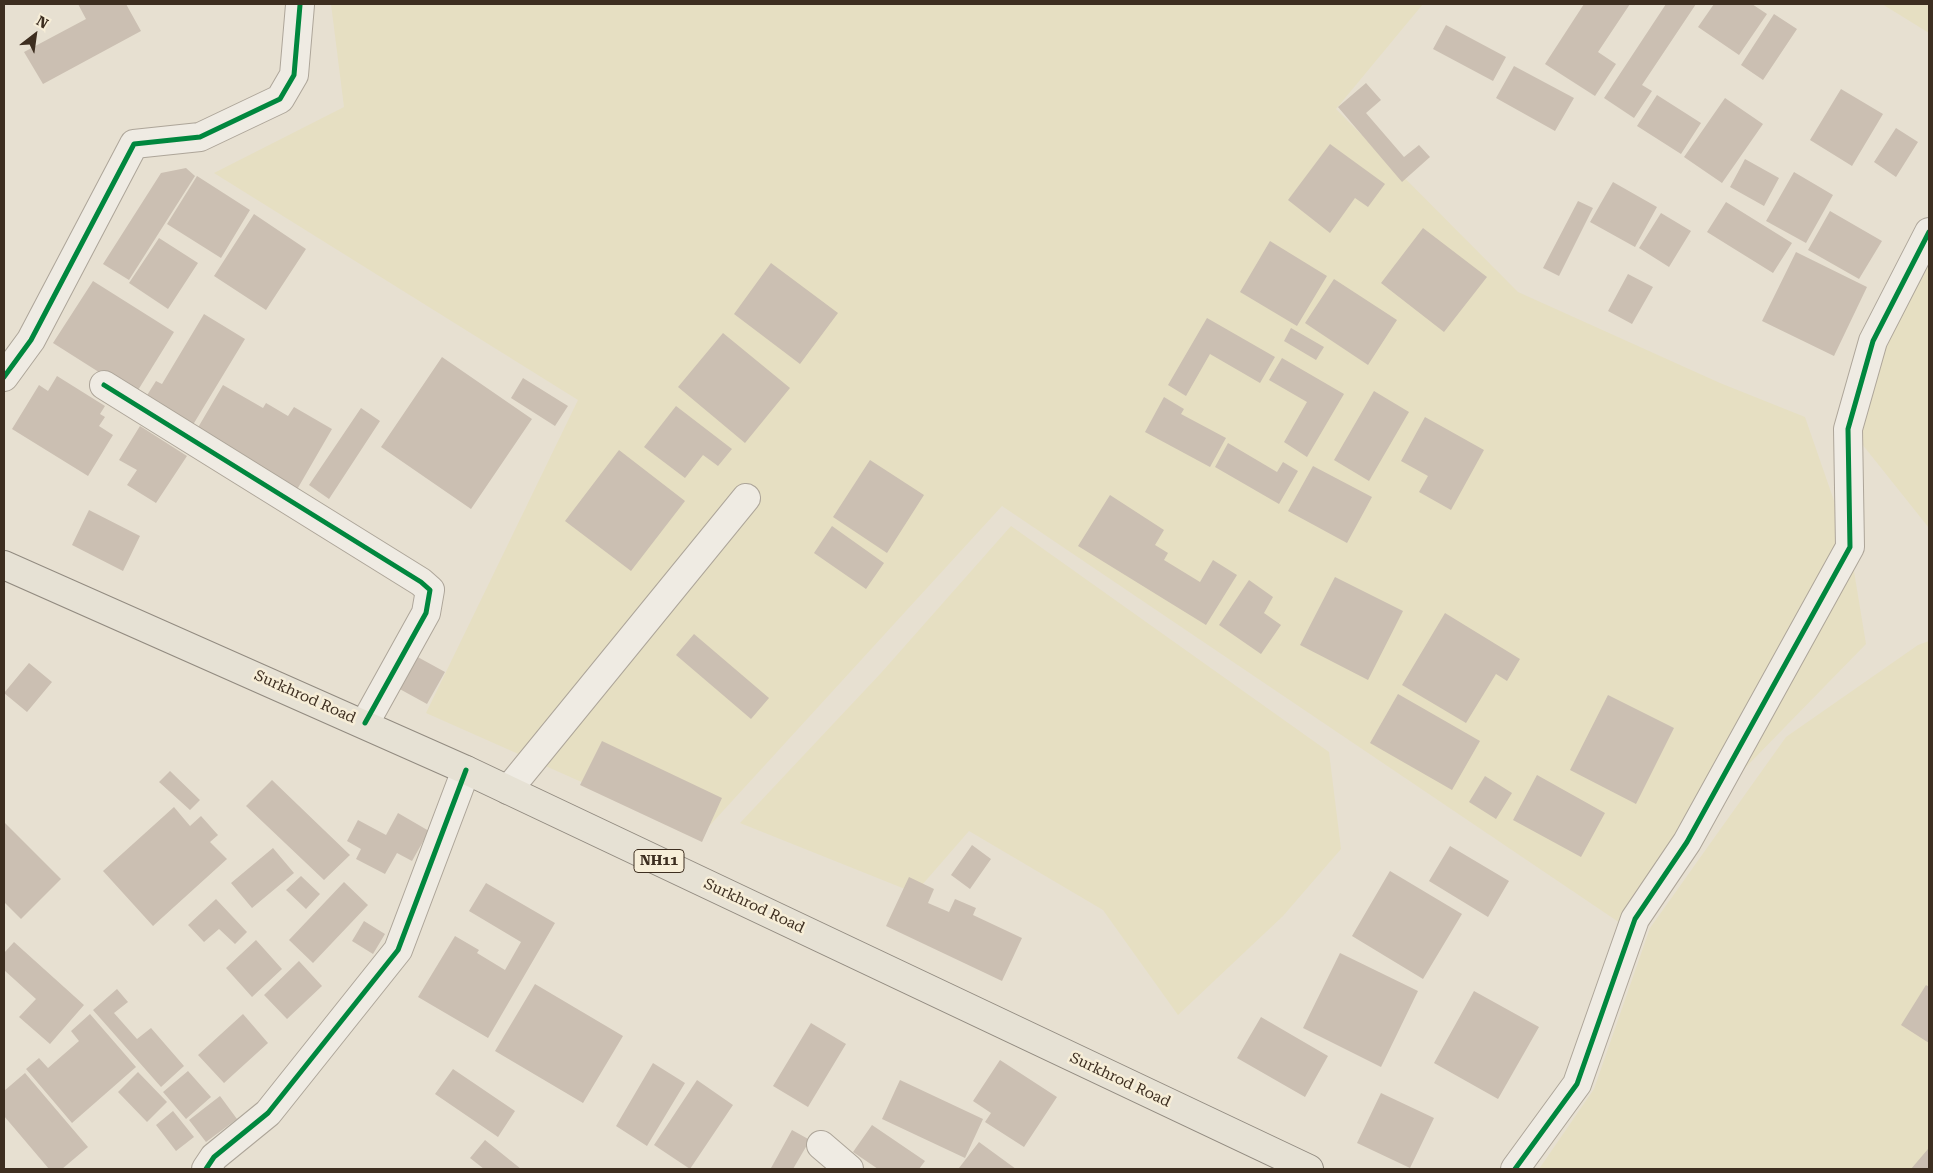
<!DOCTYPE html>
<html>
<head>
<meta charset="utf-8">
<style>
  body { margin:0 }
  #map { position:relative; width:1933px; height:1173px; overflow:hidden; background:#e7e0d1; font-family:"Roboto Serif",serif }
  canvas { display:block }
  .frame { position:absolute; inset:0; border:5px solid #3d2e20; pointer-events:none }
  .north { position:absolute; left:10px; top:10px; width:50px; height:50px; -webkit-text-stroke:4px #f7eed8; paint-order:stroke; rotate:30deg; font-size:14px; font-weight:700; line-height:20px; text-align:center; color:#3d2e20 }
  .north::after { content:''; display:block; margin:auto; width:18px; height:22px; background:#3d2e20; clip-path:polygon(50% 0,100% 100%,50% 72%,0 100%) }
</style>
</head>
<body>
<div id="map">
<canvas width="1933" height="1173"></canvas>
<div class="frame"></div>
<div class="north">N</div>
</div>
<script>
const g = document.querySelector('canvas').getContext('2d');
g.lineJoin = 'round';
function fillPath(path, color) { g.fillStyle = color; g.fill(path, 'evenodd'); }
function stroke(path, color, width, dash) { g.strokeStyle = color; g.lineWidth = width; g.lineCap = dash ? 'butt' : 'round'; g.setLineDash(dash || []); g.stroke(path); }
function label(font, color, halo, rows, align = 'center') {
  g.font = font + ' "Roboto Serif",serif'; g.lineWidth = 5; g.setLineDash([]); g.textBaseline = 'middle'; g.strokeStyle = halo; g.fillStyle = color; for (const [text, x, y, turn = 0] of rows) {
    g.save(); g.translate(x, y); g.rotate((+turn || 0) * Math.PI / 180); g.textAlign = isNaN(turn) ? turn : align; if (halo) g.strokeText(text, 0, 0); g.fillText(text, 0, 0); g.restore();
  }
}
fillPath(new Path2D(`
  M331 4H1423L1336 109 1518 292 1720 383 1805 417 1850 547 1866 644 1744 769 1623 925 1002 506 701 835 426 713 578 400 214 173 344 107Z
  M1882 4H1929V33Z
  M1929 252V528L1850 429Z
  M1011 526 1329 752 1341 849 1283 916 1178 1015 1103 910 969 831 915 893 740 823 881 673Z
  M1929 641V1169H1539L1594 1089 1650 928 1786 737 1918 645Z`), '#e6dfc2');
fillPath(new Path2D(`
  M78 4H126L141 31 43 84 24 52 86 19Z
  M1584 4H1630L1598 52 1616 64 1595 96 1545 64Z
  M1666 4H1696L1642 85 1652 91 1634 118 1604 98Z
  M1714 4H1752L1767 14 1739 55 1698 27Z
  M1774 14 1797 29 1763 80 1741 65Z
  M1446 25 1506 57 1493 81 1433 49Z
  M1514 66 1574 98 1555 131 1496 98Z
  M1366 83 1381 100 1366 113 1404 157 1419 145 1430 157 1402 182 1338 107Z
  M1841 89 1883 114 1852 166 1810 140Z
  M1657 95 1701 123 1681 154 1637 126Z
  M1725 98 1763 124 1722 183 1684 157Z
  M1896 128 1918 142 1896 177 1874 162Z
  M1330 144 1385 184 1368 207 1355 198 1330 233 1288 200Z
  M1745 159 1779 178 1764 206 1730 187Z
  M186 168 195 176 129 280 103 264 161 173Z
  M1794 172 1833 195 1806 243 1766 221Z
  M197 176 250 210 221 258 167 224Z
  M1613 182 1657 207 1635 247 1590 222Z
  M1578 201 1593 208 1559 276 1543 268Z
  M1726 202 1792 243 1773 273 1707 232Z
  M1830 211 1882 241 1859 279 1808 250Z
  M1661 213 1691 231 1669 267 1639 248Z
  M254 214 306 249 266 310 214 276Z
  M1423 228 1487 277 1444 332 1381 283Z
  M159 238 198 263 168 309 129 283Z
  M1270 241 1327 276 1297 326 1240 292Z
  M1796 252 1867 287 1834 356 1762 321Z
  M771 263 838 313 800 364 734 314Z
  M1628 274 1653 287 1632 324 1608 311Z
  M1334 279 1397 320 1368 365 1305 323Z
  M93 281 174 332 135 395 53 343Z
  M204 314 245 339 191 428 144 400 156 381 162 384Z
  M1207 318 1275 357 1260 383 1210 354 1186 396 1168 385Z
  M1291 328 1324 347 1316 360 1284 341Z
  M723 333 790 388 745 443 678 387Z
  M442 357 532 419 471 509 381 447Z
  M1282 358 1344 394 1307 457 1284 442 1307 402 1269 380Z
  M57 376 105 406 100 414 105 417 99 426 113 435 88 476 12 429 39 385 48 391Z
  M523 378 568 406 555 426 511 398Z
  M223 385 263 408 266 403 288 416 294 407 332 429 295 493 193 436Z
  M1374 391 1409 412 1369 481 1334 460Z
  M1164 397 1184 409 1181 414 1226 438 1210 467 1145 432Z
  M676 406 732 449 718 466 703 455 685 478 644 447Z
  M361 408 380 421 329 499 309 485Z
  M1425 417 1484 450 1451 510 1419 492 1428 476 1401 461Z
  M140 426 187 456 156 503 127 485 137 470 119 460Z
  M1228 443 1277 472 1283 462 1298 471 1279 504 1215 467Z
  M619 450 685 501 631 571 565 521Z
  M870 460 924 495 887 553 833 517Z
  M1313 466 1372 497 1347 543 1288 511Z
  M1110 495 1164 530 1155 545 1168 553 1164 560 1200 582 1213 560 1237 575 1206 625 1078 546Z
  M89 510 140 536 123 571 72 545Z
  M832 526 884 563 866 589 814 553Z
  M1335 577 1403 611 1368 680 1300 645Z
  M1249 580 1273 597 1264 613 1281 625 1261 654 1219 625Z
  M1445 613 1520 659 1507 681 1496 674 1466 723 1402 685Z
  M694 634 769 698 751 719 676 655Z
  M414 655 445 672 427 704 396 687Z
  M29 663 52 682 27 712 4 693Z
  M1398 694 1480 741 1452 790 1370 743Z
  M1608 695 1674 728 1636 804 1570 770Z
  M602 741 722 798 702 842 580 785Z
  M170 771 200 800 190 810 159 782Z
  M1537 775 1605 813 1581 857 1513 820Z
  M1485 776 1512 793 1496 819 1469 802Z
  M272 780 350 855 324 880 246 806Z
  M174 807 190 826 201 816 218 835 210 842 227 859 153 926 103 871Z
  M398 813 429 831 412 861 397 853 385 874 356 859 361 849 347 841 358 820 386 835Z
  M4 822 61 879 21 919 4 902Z
  M972 845 991 859 970 889 951 875Z
  M1450 846 1509 881 1488 917 1429 881Z
  M273 848 294 873 252 908 231 883Z
  M1390 871 1462 914 1423 979 1352 936Z
  M301 876 320 894 306 909 286 890Z
  M909 877 934 889 928 903 949 912 955 899 976 908 973 915 1022 938 1002 981 886 926Z
  M344 882 368 905 313 963 289 940Z
  M486 883 555 923 488 1038 418 997 455 936 479 950 477 953 505 970 521 942 469 911Z
  M216 899 247 932 235 944 219 929 204 942 188 925Z
  M364 921 385 934 373 954 352 941Z
  M256 940 282 969 252 997 226 968Z
  M14 942 84 1005 50 1044 19 1017 36 999 4 970V953Z
  M1340 953 1418 991 1381 1067 1303 1028Z
  M299 961 322 986 287 1019 264 995Z
  M535 984 623 1036 583 1103 495 1051Z
  M1926 985 1929 987V1043L1901 1025Z
  M117 989 128 1002 114 1013 137 1039 151 1028 184 1066 161 1087 93 1010Z
  M1474 991 1539 1027 1498 1099 1434 1063Z
  M90 1014 136 1067 72 1123 26 1069 39 1058 48 1068 79 1041 71 1031Z
  M243 1014 268 1043 224 1083 198 1055Z
  M1261 1017 1328 1056 1305 1097 1237 1058Z
  M811 1023 846 1044 808 1107 773 1086Z
  M1000 1060 1057 1097 1024 1147 985 1122 991 1113 973 1101Z
  M653 1063 685 1083 647 1146 616 1126Z
  M453 1069 515 1111 498 1137 435 1094Z
  M188 1071 211 1097 186 1119 163 1092Z
  M138 1072 167 1102 147 1122 118 1092Z
  M25 1073 88 1147 62 1169H49L4 1116V1091Z
  M697 1080 733 1105 690 1169 654 1145Z
  M900 1080 983 1119 965 1158 882 1119Z
  M1381 1093 1434 1118 1410 1168 1357 1143Z
  M220 1096 237 1119 206 1142 189 1120Z
  M173 1111 194 1137 176 1151 156 1125Z
  M872 1125 925 1161 919 1169H878L853 1152Z
  M792 1130 810 1140 793 1169H773L771 1168Z
  M485 1140 521 1169H484L470 1158Z
  M979 1142 1016 1169H961L959 1168Z
  M1928 1149 1929 1169H1911Z`), '#cbbfb2');
const minor = new Path2D(`
  M4 377 31 340 134 144 200 137 280 99 294 75 300 5
  M104 385 421 582 430 590 426 613 365 723
  M508 790 746 498
  M821 1145 849 1169
  M206 1169 214 1157 268 1113 398 950 466 770
  M1515 1169 1577 1084 1635 919 1687 842 1850 547 1848 429 1873 341 1929 232`);
const primary = new Path2D(`
  M4 565 466 770 1309 1169`);
stroke(minor, '#ada599', 30);
stroke(primary, '#928b80', 30);
stroke(minor, '#efebe3', 28);
stroke(primary, '#e6e1d4', 28);
stroke(new Path2D(`
  M4 377 31 340 134 144 200 137 280 99 294 75 300 5
  M104 385 421 582 430 590 426 613 365 723
  M206 1169 214 1157 268 1113 398 950 466 770
  M1515 1169 1577 1084 1635 919 1687 842 1850 547 1848 429 1873 341 1929 232`), '#00873e', 5);
for (const [x, y, w] of [
  [659,861,50]
]) { const box = new Path2D(); box.roundRect(x - w / 2, y - 11.5, w, 23, 4); g.fillStyle = '#f7eed8'; g.fill(box); stroke(box, '#3d2e20', 1); }
label('bold 14px', '#3d2e20', null, [
  ["NH11",659,861]
]);
label('15px', '#3d2e20', '#f7eed8', [
  ["Surkhrod Road",305,697,24],
  ["Surkhrod Road",754,906,25],
  ["Surkhrod Road",1120,1080,25]
]);
</script>
</body>
</html>
